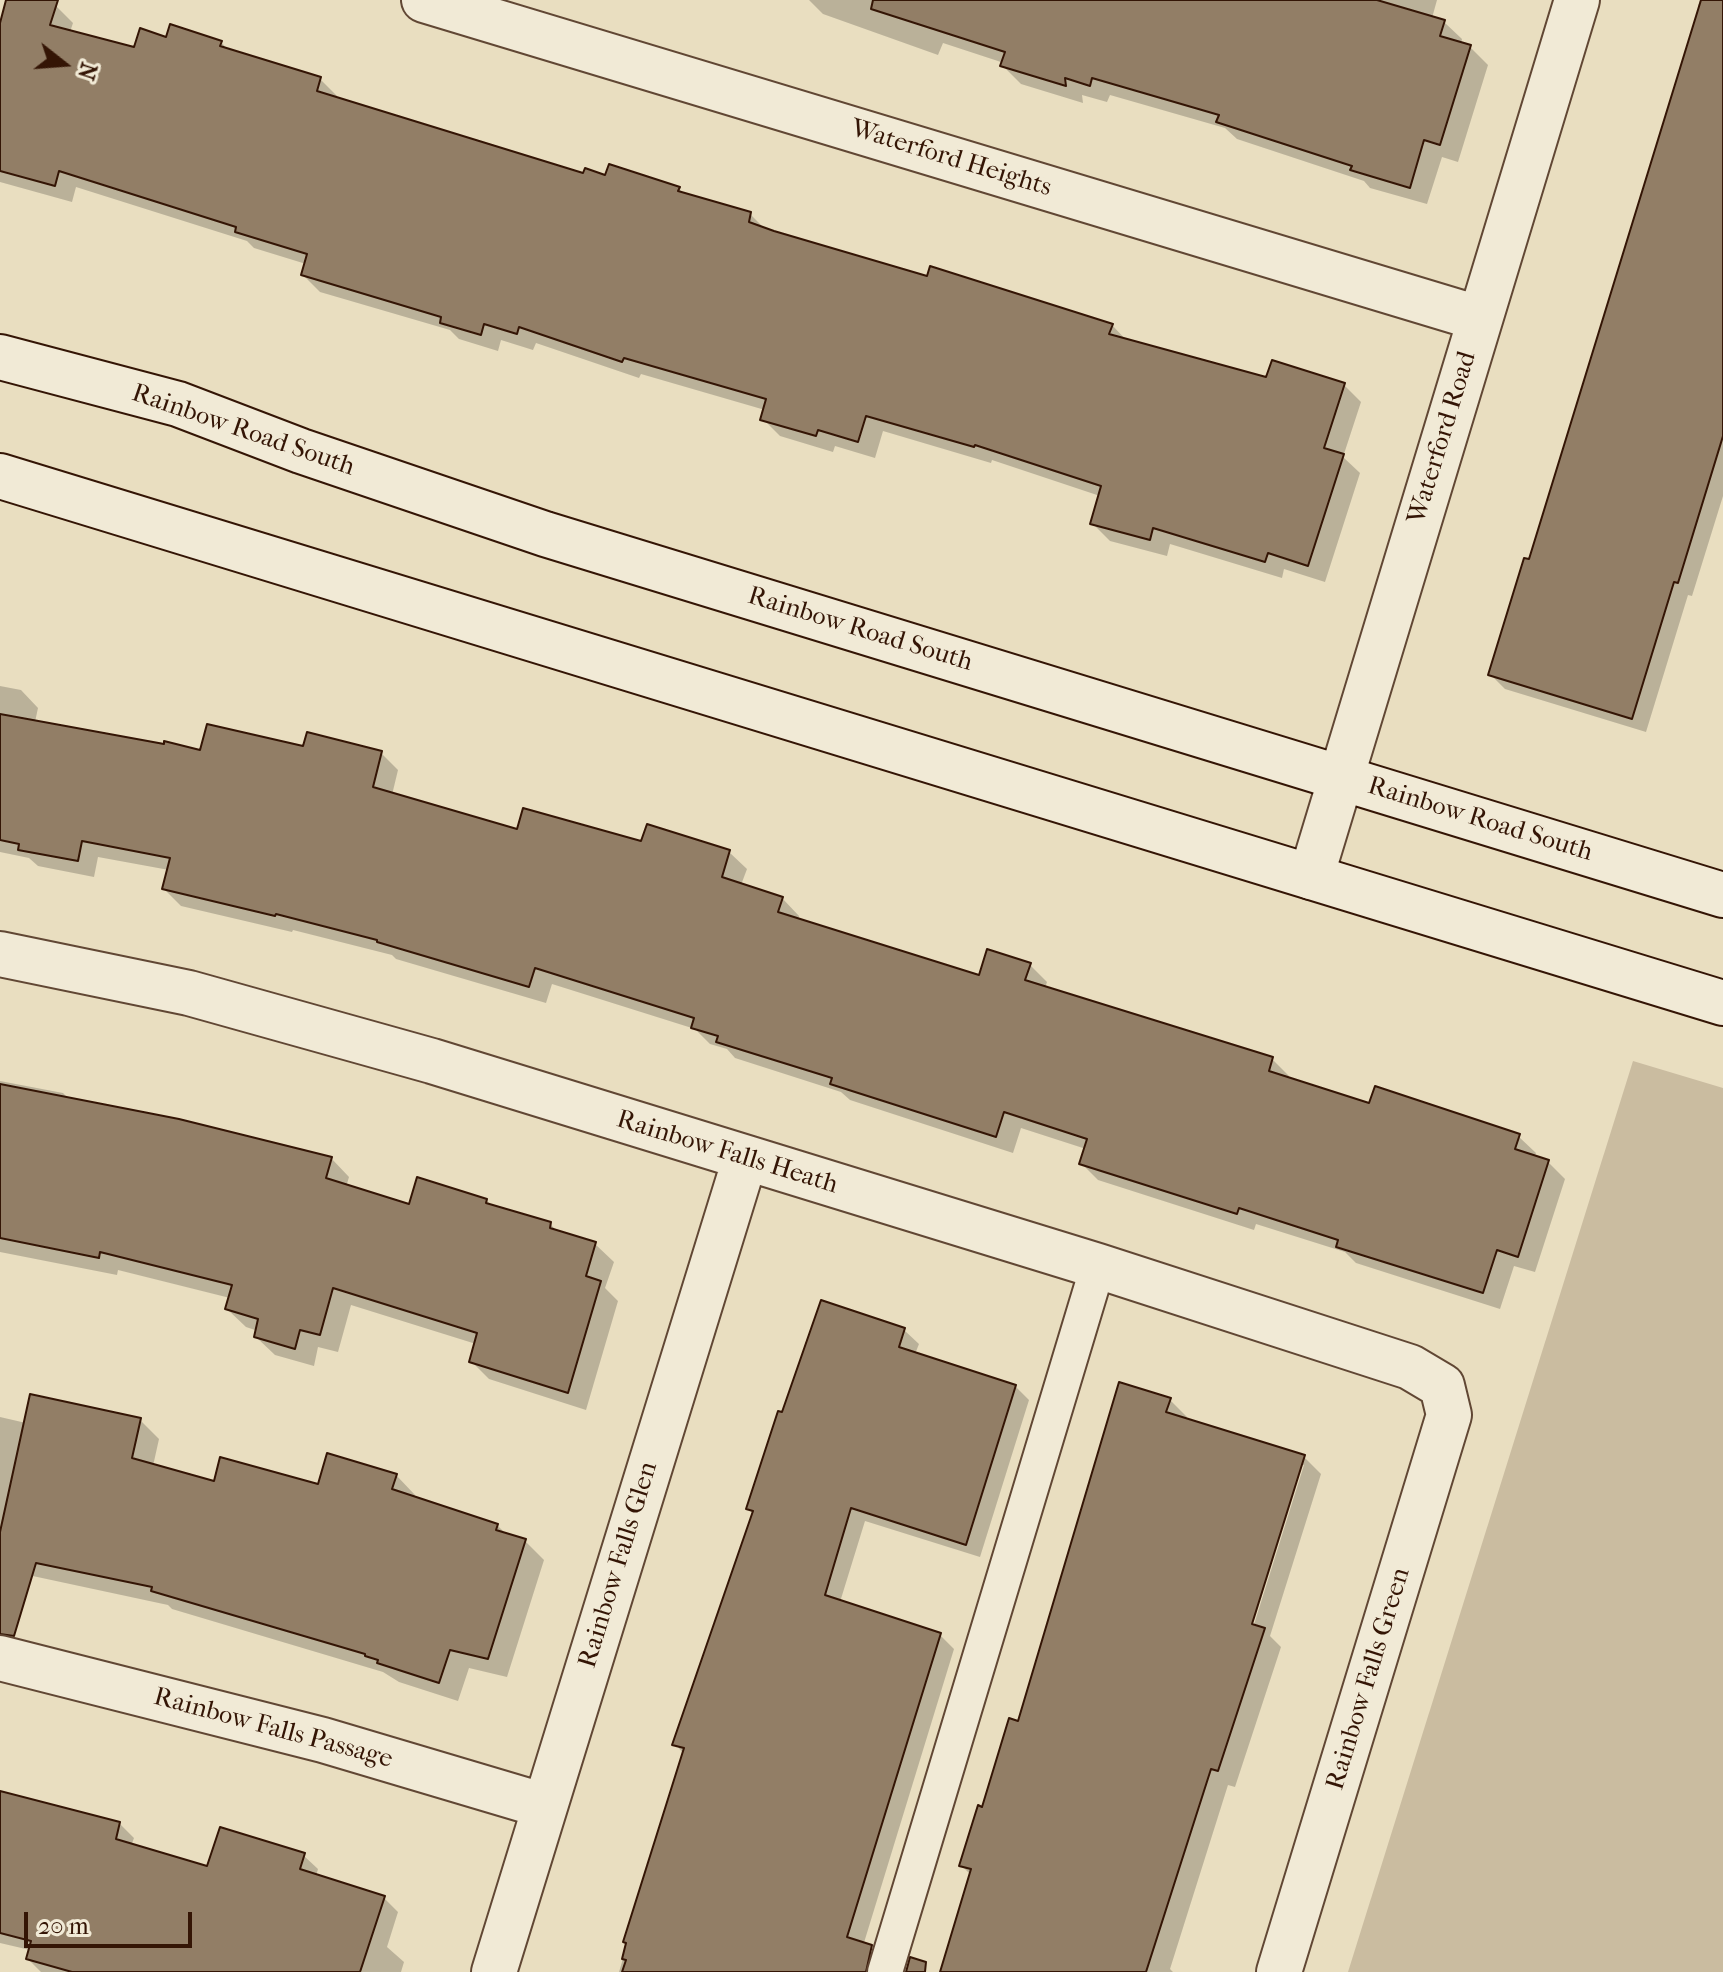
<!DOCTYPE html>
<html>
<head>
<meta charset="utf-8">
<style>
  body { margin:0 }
  #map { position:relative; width:1723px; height:1972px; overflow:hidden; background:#e9dec0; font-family:"IM FELL French Canon",serif }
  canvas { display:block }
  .north { position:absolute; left:24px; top:24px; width:80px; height:80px; -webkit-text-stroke:6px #f1ead6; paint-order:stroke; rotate:107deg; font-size:22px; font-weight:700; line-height:32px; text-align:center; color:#341505 }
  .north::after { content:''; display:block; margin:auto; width:28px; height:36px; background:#341505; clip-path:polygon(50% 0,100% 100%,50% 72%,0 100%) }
  .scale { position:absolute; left:24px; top:1912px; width:168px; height:36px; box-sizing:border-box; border:4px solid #341505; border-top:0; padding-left:10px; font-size:24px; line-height:28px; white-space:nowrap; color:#341505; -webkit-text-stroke:6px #f1ead6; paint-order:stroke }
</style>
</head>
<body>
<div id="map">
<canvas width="1723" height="1972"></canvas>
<div class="north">N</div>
<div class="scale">20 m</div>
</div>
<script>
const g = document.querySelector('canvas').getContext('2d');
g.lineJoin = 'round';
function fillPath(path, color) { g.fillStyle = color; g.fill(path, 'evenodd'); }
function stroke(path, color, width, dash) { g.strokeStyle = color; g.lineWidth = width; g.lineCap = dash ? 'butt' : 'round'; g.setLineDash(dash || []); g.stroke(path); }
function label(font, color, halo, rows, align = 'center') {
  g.font = font + ' "IM FELL French Canon",serif'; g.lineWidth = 8; g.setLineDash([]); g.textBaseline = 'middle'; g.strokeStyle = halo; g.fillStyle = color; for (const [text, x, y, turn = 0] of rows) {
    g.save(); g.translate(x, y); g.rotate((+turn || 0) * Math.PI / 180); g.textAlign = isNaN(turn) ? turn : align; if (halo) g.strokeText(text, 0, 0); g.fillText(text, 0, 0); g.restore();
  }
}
fillPath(new Path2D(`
  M1633 1061 1723 1088V1972H1348Z`), '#cabca0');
fillPath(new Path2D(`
  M8 0H33L56 6 73 23 70 32 135 50 167 39 221 42 229 51 320 79 337 96 336 99 585 175 679 189 685 195 750 214 767 231 928 278 1112 325 1128 342 1268 380 1344 385 1361 402 1343 457 1360 473 1325 582 1284 569 1282 578 1170 544 1167 556 1110 541 1093 524 1100 496 992 460 991 463 883 431 875 458 835 446 833 452 780 436 763 419 765 410 641 374 639 378 536 343 533 350 501 340 498 351 459 339 450 330 320 292 303 275 306 264 254 248 247 241 76 187 72 202 0 182V31Z
  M809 0H1437L1432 18 1444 22 1462 39 1461 44 1470 47 1488 65 1458 162 1442 157 1427 204 1370 188 1364 181 1237 139 1225 128 1110 95 1107 102 1082 95 1083 103 1021 84 1003 66 1004 63 943 43 938 55 823 14Z
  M1700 0H1723V496L1692 596 1688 595 1646 732 1505 689 1491 675 1530 562 1700 9 1698 6Z
  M0 686 21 690 38 708 35 722 202 752 305 749 381 753 398 770 392 795 519 831 642 844 648 827 729 852 747 869 741 885 782 898 799 916 798 920 980 977 1030 965 1047 982 1045 988 1272 1059 1289 1076 1288 1079 1370 1105 1518 1136 1536 1153 1534 1158 1548 1162 1565 1179 1535 1272 1514 1266 1500 1309 1356 1263 1345 1252 1256 1224 1254 1230 1098 1180 1081 1163 1086 1149 1021 1128 1013 1153 850 1100 841 1092 735 1058 727 1049 710 1044 695 1029 552 984 546 1003 396 959 392 955 293 930 292 932 181 906 164 889 169 870 98 857 94 877 38 866 29 858 0 852Z
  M0 1081 63 1093 69 1099 331 1158 349 1177 346 1187 410 1206 486 1200 493 1207 550 1224 559 1233 595 1244 614 1262 605 1288 618 1301 586 1410 489 1379 471 1361 476 1344 351 1305 338 1352 318 1347 314 1366 275 1355 256 1337 258 1331 246 1327 227 1309 230 1298 118 1270 117 1275 0 1252Z
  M904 1330 919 1344 915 1354 1015 1386 1029 1400 980 1557 865 1521 840 1602 940 1635 954 1649 855 1972H619L684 1754 675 1744 754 1514 748 1509 783 1415Z
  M1170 1400 1187 1417 1186 1420 1304 1457 1321 1474 1270 1636 1281 1647 1235 1787 1228 1785 1170 1969 1173 1972H941L971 1875 961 1865 983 1809 1020 1723ZM1300 1465H1304L1251 1634 1247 1633Z
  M0 1417 26 1423 140 1420 159 1439 153 1466 215 1484 319 1487 396 1475 415 1495 414 1499 497 1525 508 1536 525 1541 544 1560 507 1677 469 1668 458 1701 399 1682 383 1672 172 1609 168 1605 0 1569Z
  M0 1793 119 1823 134 1838 131 1846 208 1869 303 1855 318 1869 316 1876 384 1898 398 1912 387 1947 404 1962 401 1972H41L28 1959 30 1950 0 1943Z`), '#0003');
const building = new Path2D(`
  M6 0H58L50 25 134 47 140 28 166 37 170 24 222 41 220 46 321 77 317 91 583 173 585 168 605 175 609 164 680 187 678 191 751 212 749 222 774 231 927 276 930 266 1113 324 1109 334 1266 377 1272 360 1345 383 1324 448 1344 454 1308 566 1268 553 1265 562 1153 528 1150 540 1090 524 1101 486 975 445 974 447 866 416 858 442 818 430 816 436 760 420 766 399 624 358 622 362 519 327 517 334 484 324 481 335 440 323 441 317 301 275 307 254 235 232 236 227 59 171 55 186 0 171V23Z
  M873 0H1377L1445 20 1440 36 1471 45 1440 145 1424 140 1410 188 1350 170 1352 166 1216 122 1219 115 1092 78 1090 86 1065 78 1066 86 1000 66 1005 52 871 9Z
  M1701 0H1723V436L1678 583 1674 582 1632 719 1488 675 1524 558 1529 559Z
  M0 714 164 744V741L200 750 207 724 303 746 307 732 382 751 373 787 517 829 523 808 641 841 647 824 730 850 722 877 783 897 778 912 979 975 987 949 1031 963 1025 980 1273 1057 1269 1071 1369 1103 1375 1086 1520 1134 1515 1149 1549 1160 1518 1257 1497 1250 1483 1293 1336 1247 1338 1240 1239 1208 1237 1214 1079 1164 1087 1139 1004 1112 996 1137 830 1084 832 1078 716 1042 718 1036 691 1028 694 1018 535 968 529 987 377 942V940L276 914 275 916 162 889 170 858 82 841 78 861 18 850 19 844 0 840Z
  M0 1084 179 1119 332 1157 326 1178 409 1204 417 1177 487 1199 486 1203 551 1222 550 1228 596 1242 586 1276 601 1281 568 1393 469 1362 477 1333 333 1288 320 1335 300 1330 295 1349 254 1337 258 1319 225 1309 232 1285 100 1252 99 1258 0 1238Z
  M821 1300 905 1328 899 1347 1016 1385 966 1545 851 1508 825 1595 941 1633 847 1937 872 1945 866 1972H622L626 1960 622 1959 626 1943 623 1942 684 1748 672 1745 753 1511 746 1509 778 1411 782 1412Z
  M1119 1382 1171 1398 1166 1412 1305 1455 1252 1624 1265 1628 1218 1771 1211 1769 1146 1972H940L971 1869 959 1866 978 1805 982 1807 1009 1718 1018 1721Z
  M30 1394 141 1418 132 1458 214 1481 220 1457 318 1484 327 1453 397 1474 392 1489 498 1524 496 1530 526 1539 488 1659 450 1650 439 1683 377 1663 378 1660 365 1656V1654L151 1591 152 1587 36 1563 14 1636 0 1634V1532Z
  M0 1791 120 1822 116 1839 207 1866 220 1827 305 1853 300 1869 385 1896 360 1972H72L26 1959 31 1941 0 1933Z
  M910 1957 926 1962 925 1972H906Z`);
fillPath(building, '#927e66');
stroke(building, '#341505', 2);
const service = new Path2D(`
  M885 1972 1098 1266`);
const minor = new Path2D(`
  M424 0 1478 318
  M1311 877 1577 0
  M0 954 189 993 432 1061 1098 1266 1410 1367 1442 1386 1449 1415 1279 1972
  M0 1658 323 1740 545 1806
  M494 1972 745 1159`);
const secondary = new Path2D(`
  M0 357 178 404 301 451 545 534 1723 895
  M0 476 1723 1003`);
stroke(service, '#614734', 38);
stroke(minor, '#614734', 48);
stroke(secondary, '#341505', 48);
stroke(service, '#f1ead6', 34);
stroke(minor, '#f1ead6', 44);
stroke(secondary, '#f1ead6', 44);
label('26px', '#341505', '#f1ead6', [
  ["Waterford Heights",951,159,17],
  ["Rainbow Road South",243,431,19],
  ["Waterford Road",1443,438,-73],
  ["Rainbow Road South",860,630,17],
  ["Rainbow Road South",1480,820,17],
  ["Rainbow Falls Heath",727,1153,17],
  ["Rainbow Falls Glen",619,1565,-73],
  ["Rainbow Falls Green",1369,1679,-73],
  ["Rainbow Falls Passage",273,1729,15]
]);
</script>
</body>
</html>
